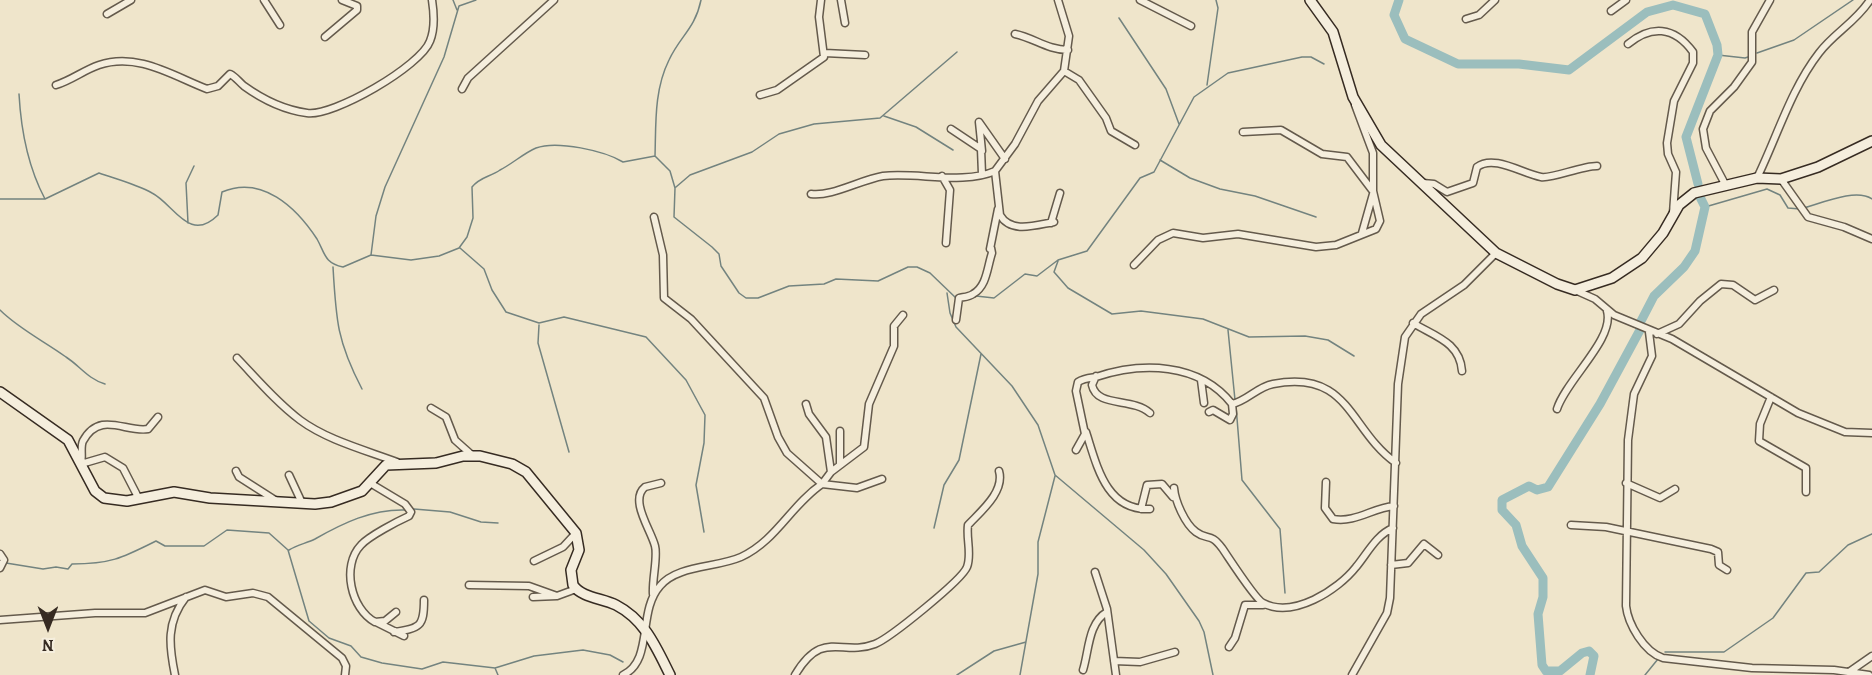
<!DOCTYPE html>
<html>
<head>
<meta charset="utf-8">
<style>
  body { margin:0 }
  #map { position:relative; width:1872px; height:675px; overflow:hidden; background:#efe5cb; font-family:Alegreya,serif }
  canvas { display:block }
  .north { position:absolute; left:18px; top:597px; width:60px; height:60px; -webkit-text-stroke:4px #f5eedd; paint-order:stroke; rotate:180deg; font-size:16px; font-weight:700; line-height:24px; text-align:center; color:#362b22 }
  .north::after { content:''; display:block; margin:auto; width:21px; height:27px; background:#362b22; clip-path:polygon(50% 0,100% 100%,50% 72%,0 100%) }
</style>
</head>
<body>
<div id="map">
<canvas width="1872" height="675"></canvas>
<div class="north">N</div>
</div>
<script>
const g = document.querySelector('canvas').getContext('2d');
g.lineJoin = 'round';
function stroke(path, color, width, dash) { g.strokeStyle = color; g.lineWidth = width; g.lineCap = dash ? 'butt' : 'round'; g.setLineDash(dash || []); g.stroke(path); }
stroke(new Path2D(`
  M453 0 457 10
  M1119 18 1166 89 1179 124
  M1757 53 1794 40 1853 0
  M1718 55 1745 58 1751 56
  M1207 85 1218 8 1216 0
  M19 94C21 131 28 167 45 199
  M884 116 916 127 953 150
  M655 156C656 124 654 90 669 60 680 36 695 29 701 0
  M1160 160 1190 178 1220 189 1255 196 1316 217
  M676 187 690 175 752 152 779 134 814 124 880 118 957 52
  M0 199H45L99 173C116 179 136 184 152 193 174 204 189 244 218 215L222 192C262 175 296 207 317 239 325 253 324 263 343 267L371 255 411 260 439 256 459 248 467 237 473 218 472 187C480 177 490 177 500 170 512 164 524 153 536 148 557 140 605 151 623 162L655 156 670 171 675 188 674 217 712 247 719 254 721 266 739 293 746 298H758L789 286 824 284 836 279 878 281 908 267H917L930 273 957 299
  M1705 207 1767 189 1780 195 1788 208 1800 209
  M1804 208C1822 203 1856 188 1872 199
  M188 223 186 183 194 166
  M460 248 484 269 492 290 506 312 539 323 564 317 646 337 686 380 705 415 704 443 696 485 704 532
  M371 255 376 216 385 187 444 57 459 6 476 0
  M1058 261 1054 272 1068 288 1112 314 1141 311 1203 319 1249 337 1305 336 1328 340 1354 356
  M333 267C336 320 337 341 362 389
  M947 293 950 313 956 327 1012 386 1038 425 1055 475 1144 550 1166 574 1199 621 1204 632 1213 675
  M976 296 994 298 1025 274 1037 276 1058 260 1087 251 1140 178 1154 172 1194 97 1228 73 1302 57H1311L1324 64
  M0 310C19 329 44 341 66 357 80 366 88 379 105 384
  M539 325 538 343 569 452
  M1228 330 1235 400
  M1236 406 1242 480 1280 529 1285 593
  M414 509 450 512 481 522 498 523
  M934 528 944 485 959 460 981 354
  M289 550C297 545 307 543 315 539 343 523 372 509 405 510
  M6 563 43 569 56 567 68 569 72 564C111 564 122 558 156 541L165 546H204L227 530 269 533 288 550 309 621 329 638 351 646 361 657 382 663 422 669 443 662 495 668 534 656 583 650 610 655 623 662
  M1665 652H1724L1773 618 1806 573 1819 572 1848 545 1872 534
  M495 668 498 675
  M957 675 994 651 1026 642
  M1020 675 1038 574V542L1055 476
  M1645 675 1658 659`), '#73837f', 1.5);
stroke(new Path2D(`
  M1399 0 1394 15 1405 39 1458 64H1519L1569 70 1647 12 1673 5 1705 14 1717 45 1718 55 1686 137 1698 184
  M1640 323 1654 296 1684 267 1695 251 1705 207 1699 195
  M1590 675 1594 656 1589 651 1582 653 1560 671H1546L1542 665 1538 614 1543 597V578L1522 546 1516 525 1502 510V500L1529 486 1537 490 1548 487 1600 404 1640 330`), '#9bbebd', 9);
const street = new Path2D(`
  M264 0 280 25
  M841 0 845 23
  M1140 0 1191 26
  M1611 11 1626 0
  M107 14 131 0
  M1466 19 1479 15 1495 0
  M1015 34C1034 38 1048 50 1068 50
  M325 37 357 10V6L342 0
  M1628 44C1651 25 1674 26 1693 52V63L1674 101 1667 143 1668 154 1676 172 1673 213
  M825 53 865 55
  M1064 71 1079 80 1106 118 1111 131 1135 145
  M56 85C72 80 84 70 99 65 138 52 173 76 207 89L218 86 230 74C236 77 239 82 244 86 262 99 285 110 307 113 333 117 421 66 430 41 435 29 434 13 432 0
  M462 89 468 78 554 0
  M760 95 777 90 824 57 819 17 821 0
  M951 129 981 149 982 174
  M1243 132 1281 130 1322 154 1347 157 1372 190
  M982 151 979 122 1005 159
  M995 171 1000 215C1011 234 1036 225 1054 222
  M942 176 950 190 946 243
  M1757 178C1777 137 1791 89 1819 53 1834 33 1856 22 1870 0
  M1781 179 1808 217 1844 227 1872 239
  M1423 183 1434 184 1447 192 1473 183 1477 167C1494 154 1523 174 1541 177 1552 179 1581 166 1597 166
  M1725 184 1706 148 1703 129 1710 111 1734 87 1752 62V32L1770 0
  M811 194C831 197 860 180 883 176 917 172 964 185 995 171L1015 144 1038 101 1064 71 1069 36 1058 0
  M1051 223 1060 193
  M1362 233 1373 194
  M990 249 998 209
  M1134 265 1158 240 1173 233 1203 238 1238 234 1316 247 1336 245 1376 229 1380 221 1373 191V153L1355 105
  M1575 290 1595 299 1614 315 1672 339 1798 413 1845 432 1872 433
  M956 320 959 298C963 297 969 297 973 294 987 286 987 268 992 253L991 248
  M1413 323C1434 336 1460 342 1462 371
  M1649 332 1652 356 1634 394 1628 440 1626 606C1628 624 1644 652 1663 658L1752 668 1834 670 1869 675
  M1657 334 1679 324 1700 301 1721 284 1733 285 1755 300 1774 290
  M237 358C257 379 276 402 300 420 327 440 365 450 397 462
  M1096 376 1092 385C1097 408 1132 397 1150 413
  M1201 380 1204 403
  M1771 397 1760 424 1759 441 1806 468V492
  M806 404 809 414 826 437 831 472
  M431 408 446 417 455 440 473 456
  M1557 409C1566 380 1615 339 1607 311
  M1209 412 1213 410 1230 420 1233 414 1232 404
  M840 431V465
  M1086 432C1097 466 1106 511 1150 509
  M1076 450 1085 434 1076 391 1078 382C1084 378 1089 378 1096 377 1141 362 1199 362 1232 404 1247 401 1257 387 1273 384 1350 369 1349 430 1396 463
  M81 464C83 457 80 447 83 441 100 410 126 433 148 429L158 417
  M81 464 105 457 123 468 139 499
  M236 471 239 477 275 500
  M289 475 302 503
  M1326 482 1325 508 1333 519C1356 523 1372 508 1394 506
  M370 483 405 504 411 512 409 516C398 521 369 536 361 545 341 566 351 609 375 622L385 621 396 612
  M1626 483 1660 498 1675 489
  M822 484 831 472 864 447 869 404 894 346V326L903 315
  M822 484 857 488 882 479
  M1174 488C1175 501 1185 524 1196 532 1208 541 1210 532 1222 548 1229 558 1255 599 1263 603 1293 619 1338 590 1356 567 1367 554 1376 535 1393 528
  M1141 509 1147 485 1162 484 1173 497
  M1571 525 1606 527 1711 549 1718 552 1719 565 1727 570
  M0 554 4 560 0 568
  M534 561 563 547 576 533
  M1391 565 1408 563 1424 544 1438 555
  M1095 572 1107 609 1116 675
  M469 585 529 586 557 596
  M653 594C652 579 658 557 655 546 651 530 629 500 645 487L661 483
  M533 597 557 596 576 589
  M0 620 95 613H145L205 590 226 597 253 593 268 597 342 658 346 666 345 675
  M376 622 404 636
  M394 632C420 628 424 627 424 600
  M1229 647 1235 638 1245 605H1263
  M1114 661 1140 662 1175 652
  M1083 670C1089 651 1088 623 1107 612
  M1849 672 1872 656
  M175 675C169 646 166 622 186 597
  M623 675C654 660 637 612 660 586 677 565 716 568 741 557 776 541 791 505 822 484L787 453 778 437 764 398 691 319 664 298 663 255 654 217
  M795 675C823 628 841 657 875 644 890 638 962 580 967 567 972 554 966 539 968 525 980 512 1005 492 999 471
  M1352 675 1387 613 1390 598 1398 384 1405 337 1421 314 1464 285 1496 253`);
const secondary = new Path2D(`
  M1310 0 1333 32 1353 97 1381 145 1496 253 1557 284 1575 290 1612 278 1642 258 1663 233 1679 205 1694 193 1757 178 1781 179 1818 167 1872 141
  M0 392 68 440 95 491 104 498 127 501 174 492 210 498 315 504 331 502 362 491 386 465 436 463 463 456H480L512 464 526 472 576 533 579 550 571 570 573 585C582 598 602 598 616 605 645 620 656 647 670 675`);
stroke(street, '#645a4c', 9);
stroke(secondary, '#362b22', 12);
stroke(street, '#f5eedd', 6);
stroke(secondary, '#f5eedd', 9);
</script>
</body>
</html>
